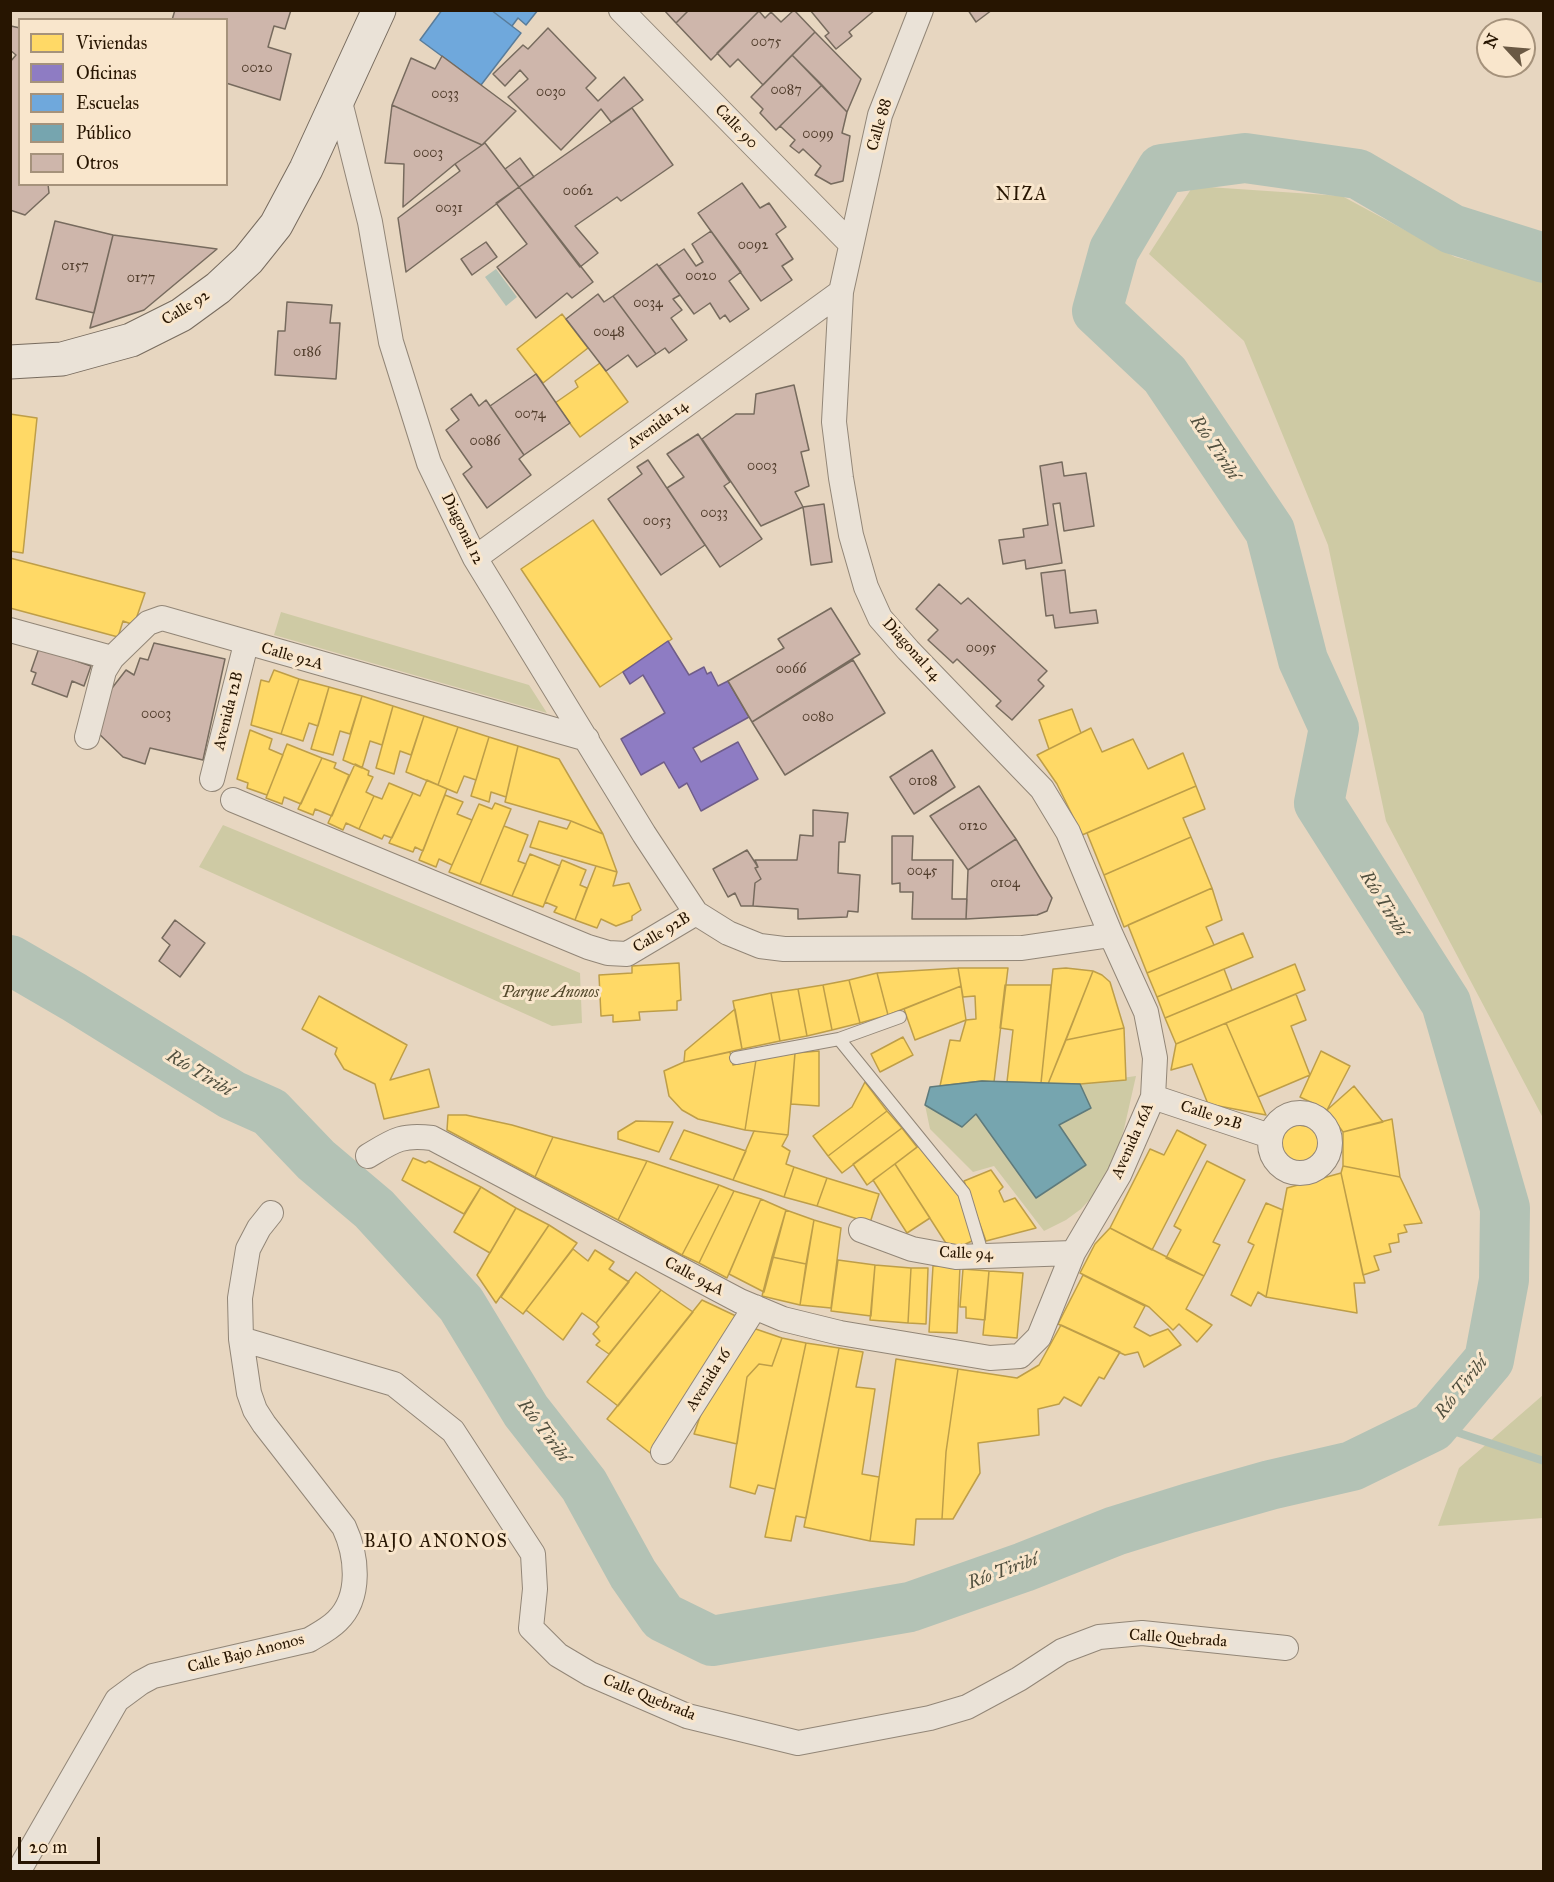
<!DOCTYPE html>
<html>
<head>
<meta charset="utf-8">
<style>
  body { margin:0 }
  #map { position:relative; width:1554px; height:1882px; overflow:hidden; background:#e7d6c0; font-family:"IM FELL Great Primer",serif }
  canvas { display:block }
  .frame { position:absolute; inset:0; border:12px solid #271501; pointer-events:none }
  .legend { position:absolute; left:18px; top:18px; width:210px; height:168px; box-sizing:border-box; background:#f9e6cc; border:2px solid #a5927b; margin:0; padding:8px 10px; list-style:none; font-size:18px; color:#271501 }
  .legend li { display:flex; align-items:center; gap:12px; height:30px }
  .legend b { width:30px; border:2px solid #a5927b }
  .north { position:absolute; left:1476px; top:18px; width:60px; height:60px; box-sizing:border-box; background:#f9e6cc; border:2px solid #a5927b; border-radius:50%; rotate:296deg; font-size:16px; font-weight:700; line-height:24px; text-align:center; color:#271501 }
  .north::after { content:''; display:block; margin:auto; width:21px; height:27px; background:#6a5944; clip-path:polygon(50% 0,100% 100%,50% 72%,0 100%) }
  .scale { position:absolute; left:18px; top:1837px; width:82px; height:27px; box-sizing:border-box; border:3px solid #271501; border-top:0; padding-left:8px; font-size:18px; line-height:21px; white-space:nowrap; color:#271501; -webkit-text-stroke:4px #f9e6cc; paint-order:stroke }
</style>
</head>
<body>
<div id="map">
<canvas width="1554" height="1882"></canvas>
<div class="frame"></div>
<ul class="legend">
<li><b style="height:16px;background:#ffd966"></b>Viviendas</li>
<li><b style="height:16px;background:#8e7cc3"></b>Oficinas</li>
<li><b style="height:16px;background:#6fa8dc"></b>Escuelas</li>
<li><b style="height:16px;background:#76a5af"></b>Público</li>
<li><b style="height:16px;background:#ceb6ab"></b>Otros</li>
</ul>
<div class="north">N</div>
<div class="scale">20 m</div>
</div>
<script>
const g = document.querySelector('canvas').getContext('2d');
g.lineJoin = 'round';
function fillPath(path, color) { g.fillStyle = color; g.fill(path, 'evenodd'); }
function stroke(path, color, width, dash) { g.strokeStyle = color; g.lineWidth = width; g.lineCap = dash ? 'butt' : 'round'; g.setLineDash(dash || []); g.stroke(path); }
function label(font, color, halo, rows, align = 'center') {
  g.font = font + ' "IM FELL Great Primer",serif'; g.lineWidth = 6; g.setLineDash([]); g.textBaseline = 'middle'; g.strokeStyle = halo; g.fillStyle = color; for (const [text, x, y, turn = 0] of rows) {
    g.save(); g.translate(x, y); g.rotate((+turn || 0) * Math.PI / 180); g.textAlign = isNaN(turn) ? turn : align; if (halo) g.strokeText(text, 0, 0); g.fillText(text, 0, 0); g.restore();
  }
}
fillPath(new Path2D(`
  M1193 186 1342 196 1455 257 1543 280V1118L1386 821 1328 545 1244 341 1149 254Z
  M281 612 529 685 547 713 274 635Z
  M223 825 580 973 582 1023 552 1026 199 867Z
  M1136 1076 1124 1129 1116 1155 1092 1197 1081 1209 1066 1220 1044 1231 994 1166 973 1172 930 1129 925 1105 962 1127 976 1114 1036 1198 1086 1165 1059 1125 1091 1108 1080 1084Z
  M1543 1395V1518L1438 1526 1459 1468Z`), '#cecaa4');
fillPath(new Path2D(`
  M496 269 517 297 506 306 485 277Z`), '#b3c2b5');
const homes = new Path2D(`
  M562 314 588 348 543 383 517 349Z
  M600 363 628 402 580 437 555 403 578 387 575 381Z
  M10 414 37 418 23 553 10 551Z
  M593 520 672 639 600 687 521 569Z
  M10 558 145 593 134 625 123 621 118 637 10 608Z
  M274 670 299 679 281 734 251 725 261 680 269 682Z
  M299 679 329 687 318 726 309 723 303 741 281 734Z
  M329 687 362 696 350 734 340 731 333 755 311 749Z
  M362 696 393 706 382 745 370 741 362 768 343 760Z
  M393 706 424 716 411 755 400 751 394 774 376 768Z
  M1072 709 1081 733 1049 749 1039 720Z
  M424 716 458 727 438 785 406 772Z
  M458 727 489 737 476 780 464 776 457 793 438 785Z
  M1091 728 1102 752 1133 739 1148 769 1183 753 1196 786 1082 835 1057 784 1037 755Z
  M250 730 272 739 269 749 283 755 267 795 247 788 248 783 237 779Z
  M489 737 518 746 506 797 491 792 489 802 471 796Z
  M287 744 322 758 301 804 284 797 282 804 266 798Z
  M518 746 559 759 603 834 571 821 505 802Z
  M322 758 336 763 334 768 349 775 332 816 315 809 313 815 298 809Z
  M355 764 369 771 368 775 373 777 366 792 374 796 359 829 346 823 343 830 328 823Z
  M427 780 447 789 423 851 415 847 413 852 389 843 413 793 420 796Z
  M389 783 413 793 392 838 384 835 382 839 359 829 374 796 382 799Z
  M1196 786 1205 809 1183 818 1191 837 1104 875 1087 833Z
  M445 795 463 802 457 814 472 820 452 865 439 859 436 867 419 860Z
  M495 803 511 809 480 884 449 872 479 804 492 809Z
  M539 821 567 829 571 821 603 834 617 872 530 847Z
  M504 826 528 835 518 861 526 864 512 896 480 884Z
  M1191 837 1212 888 1124 927 1104 875Z
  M530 854 560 866 543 907 512 896Z
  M562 860 586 870 580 885 587 888 575 920 554 912 557 907 545 902Z
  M596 866 617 872 613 886 629 883 641 910 632 916V920L616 926 601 919 597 928 575 920Z
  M1212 888 1222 920 1206 927 1214 945 1147 973 1128 925Z
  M1243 933 1253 957 1157 997 1147 973Z
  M679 963 681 1000 677 1001V1010L639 1012 640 1020 613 1022V1015L601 1016 599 975 632 973V966Z
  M1295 964 1305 990 1176 1044 1165 1018Z
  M958 968H1008L994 1082 982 1081 940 1086 950 1040 960 1041 966 1020 976 1019 975 996 963 997Z
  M958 968 961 986 888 1015 877 973Z
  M1066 968 1093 971 1048 1084 1041 1083 1053 969Z
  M1224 969 1232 990 1165 1018 1157 997Z
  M1093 971 1102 975 1110 982 1124 1028 1066 1040Z
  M877 973 888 1015 860 1023 849 980Z
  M849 980 860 1023 832 1030 823 985Z
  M823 985 832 1030 807 1036 798 989Z
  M1005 985H1051L1041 1083 1007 1082 1013 1030 1000 1028Z
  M961 986 966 1020 915 1040 904 1009Z
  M798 989 807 1036 780 1041 771 993Z
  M771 993 780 1041 742 1049 733 1001Z
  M1296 994 1306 1020 1291 1026 1310 1075 1258 1097 1226 1023Z
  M319 996 407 1045 390 1080 429 1069 439 1107 384 1119 375 1084 344 1069 335 1054 337 1048 302 1029Z
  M735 1009 742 1049 684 1062 685 1051Z
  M1226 1023 1266 1115 1208 1104 1192 1064 1171 1070 1176 1044Z
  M1124 1028 1126 1080 1080 1084H1048L1066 1040Z
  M903 1037 913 1055 880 1072 871 1054Z
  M819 1051V1106L791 1104 795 1053Z
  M1321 1051 1350 1066 1327 1110 1300 1097Z
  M730 1052 733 1065 756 1060 745 1130 698 1119 682 1110 669 1096 664 1071 684 1062Z
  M795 1053 788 1135 745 1130 756 1060Z
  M865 1082 887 1111 828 1156 813 1136 852 1107Z
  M1354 1086 1383 1122 1343 1132 1327 1110Z
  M887 1111 902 1128 842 1173 828 1156Z
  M448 1115H466L512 1125 553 1137 535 1177 447 1130Z
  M1392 1119 1400 1177 1343 1166V1132Z
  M636 1121 673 1122 659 1152 618 1139V1132Z
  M1291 1124 1313 1127 1322 1144 1310 1164 1287 1161 1278 1140Z
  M902 1128 917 1147 867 1185 853 1164Z
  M684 1130 746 1151 733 1180 670 1159Z
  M1177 1130 1206 1145 1152 1250 1110 1228 1150 1149 1164 1155Z
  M754 1131 788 1135 782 1146 790 1151 786 1164 794 1167 784 1197 733 1180Z
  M553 1137 647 1161 618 1220 535 1177Z
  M920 1145 961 1197 974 1240 951 1251 895 1164Z
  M413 1158 425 1163 429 1161 481 1187 464 1214 402 1180Z
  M647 1161 719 1185 682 1255 618 1220Z
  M1207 1161 1245 1180 1213 1242 1220 1245 1204 1276 1166 1258 1181 1230 1174 1226Z
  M895 1164 930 1218 907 1233 873 1180Z
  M1343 1166 1400 1177 1422 1223 1404 1225 1407 1232 1398 1234 1399 1242 1389 1244 1391 1252 1374 1256 1379 1270 1363 1275 1341 1173Z
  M794 1167 827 1178 817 1206 784 1197Z
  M991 1170 1003 1187 999 1191 1004 1202 1015 1198 1036 1228 986 1241 964 1181Z
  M1341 1173 1365 1283H1354L1357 1313 1266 1297 1287 1188Z
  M827 1178 879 1194 870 1223 817 1206Z
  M719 1185 734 1191 699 1263 682 1255Z
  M481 1187 516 1208 490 1253 454 1232Z
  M734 1191 761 1199 727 1278 699 1263Z
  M761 1199 786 1210 764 1292 729 1274Z
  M1266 1203 1283 1210 1266 1297 1258 1292 1251 1306 1231 1295 1254 1245 1248 1242Z
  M516 1208 549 1225 496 1303 477 1275Z
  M786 1210 814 1220 806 1264 772 1257Z
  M814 1220 841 1228 831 1308 800 1305Z
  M549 1225 577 1243 523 1314 501 1297Z
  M1110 1228 1204 1276 1186 1309 1212 1325 1197 1342 1179 1324 1173 1330 1149 1307 1080 1273 1095 1244Z
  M573 1249 588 1261 595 1250 614 1262 609 1269 629 1282 596 1323 582 1313 563 1340 526 1310Z
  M772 1257 806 1264 800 1305 762 1296Z
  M838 1260 875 1265 871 1316 831 1311Z
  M875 1265 911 1268 908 1323 870 1320Z
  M933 1266H960L957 1333 929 1332Z
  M911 1268H928L926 1324 908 1323Z
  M963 1269 989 1271 985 1320 966 1318V1307H960Z
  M989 1271 1023 1273 1017 1338 983 1335Z
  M636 1272 661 1290 609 1354 596 1345 600 1341 593 1334 599 1327 596 1323Z
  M1083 1275 1145 1306 1134 1327 1150 1336 1168 1329 1181 1345 1144 1367 1138 1352 1125 1355 1058 1324Z
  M661 1290 693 1312 618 1406 587 1382Z
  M702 1300 738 1317 654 1456 607 1419Z
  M1061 1325 1120 1352 1104 1379 1099 1377 1081 1406 1064 1397 1059 1404 1038 1409 1039 1435 978 1443 980 1473 953 1519H942L946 1452 958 1369 1017 1378 1039 1365Z
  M747 1326 782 1338 772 1366 759 1364 747 1377 737 1444 694 1434 706 1399Z
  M782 1338 806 1343 775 1489 758 1485 755 1494 730 1487 747 1377 759 1364 772 1366Z
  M806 1343 839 1348 806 1518 796 1516 791 1541 765 1537Z
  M839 1348 863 1352 856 1387 875 1389 862 1474 879 1477 870 1541 804 1527Z
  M896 1359 958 1369 946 1452 942 1519H916L914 1545 870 1541Z`);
fillPath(homes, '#ffd966');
stroke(homes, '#be9e48', 1.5);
const offices = new Path2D(`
  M668 641 689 675 704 667 707 674 711 672 718 686 728 681 749 717 693 748 701 762 738 742 758 779 701 811 687 783 679 788 664 762 641 775 621 739 665 713 643 675 630 684 623 672Z`);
fillPath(offices, '#8e7cc3');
stroke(offices, '#6f5d89', 1.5);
const schools = new Path2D(`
  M442 10H491L521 33 481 85 420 40Z
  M491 10H538L526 25 518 18 512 26Z`);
fillPath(schools, '#6fa8dc');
stroke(schools, '#597c9a', 1.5);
const public = new Path2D(`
  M982 1081 1080 1084 1091 1108 1059 1125 1086 1165 1036 1198 976 1114 962 1127 925 1105 930 1087Z`);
fillPath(public, '#76a5af');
stroke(public, '#5e7a7b', 1.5);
stroke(new Path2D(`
  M1432 1427 1456 1432 1544 1461`), '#b3c2b5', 8);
stroke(new Path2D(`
  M10 960 74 997 232 1095 270 1112 316 1160 374 1209 461 1304 526 1411 584 1485 633 1574 663 1617 712 1641 910 1607 1024 1567 1115 1531 1189 1508 1270 1485 1352 1466 1432 1427 1489 1360 1504 1280 1505 1208 1446 1003 1319 803 1334 728 1303 660 1270 531 1165 375 1097 311 1114 250 1162 169 1245 158 1358 174 1452 229 1544 258`), '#b3c2b5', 50);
const building = new Path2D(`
  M175 10H291L285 29 274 26 268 47 291 54 280 100 226 83V20H172Z
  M664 10H689L676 23Z
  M689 10H760L711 60 676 23Z
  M794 10 815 32 763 85 738 59 730 67 717 53 759 11 765 18 771 12 781 22Z
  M810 10H875L849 32 852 36 836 49 825 36 829 33Z
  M968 10H992L976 22Z
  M11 26 20 28V184H48L49 193 25 215 10 210V62L16 55 10 50Z
  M548 28 596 78 586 88 598 101 624 77 643 100 611 122 601 109 561 150 508 97 528 79 520 70 505 86 493 74 523 45 528 49Z
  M815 32 861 79 847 112 792 55Z
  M792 55 822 85 776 130 760 113 763 109 751 97Z
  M442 56 516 111 482 145 392 105 411 58 435 69Z
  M822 85 847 112 842 133 850 136 843 181 831 184 815 175 821 166 803 149 799 153 790 146 795 140 780 126Z
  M392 105 482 145 455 164 403 207 404 164 385 163Z
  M632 108 673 165 621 201 617 197 575 226 598 253 580 267 519 187Z
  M485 143 519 187 406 272 398 218 460 171 455 164Z
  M520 158 534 177 519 187 505 169Z
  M742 183 760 208 769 203 786 227 776 234 793 259 782 266 792 280 761 301 698 213Z
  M519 187 593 282 572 298 567 293 536 318 497 267 527 244 496 203Z
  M55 221 113 235 94 313 36 299Z
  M711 231 741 272 729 281 749 309 730 322 725 315 720 319 710 303 694 314 659 266 684 249 696 266 703 262 692 244Z
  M113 235 217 249 144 310 90 328Z
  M486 242 497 257 472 275 461 259Z
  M657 264 680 295 673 299 682 310 671 318 687 340 669 353 665 348 656 354 613 296Z
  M598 294 604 302 613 296 656 354 637 367 628 355 606 371 566 319Z
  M287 302 332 305 330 323H340L336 379 275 375 278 331H285Z
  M536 374 570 423 524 455 490 406Z
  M794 385 809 450 801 452 809 486 795 492 803 507 761 526 702 439 736 414H754L756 394Z
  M471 394 479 406 486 400 524 455 519 459 531 475 487 508 463 474 472 467 446 430 459 420 451 409Z
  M698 434 730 482 724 486 762 539 720 567 667 488 684 477 667 454Z
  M648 460 705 545 661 575 608 499 642 474 637 467Z
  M1062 462 1064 476 1086 473 1094 526 1064 531 1060 503 1053 504 1062 563 1026 569 1025 560 1003 564 999 540 1024 537 1023 529 1048 525 1040 466Z
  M824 504 832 562 811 565 803 507Z
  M1065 570 1070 613 1096 610 1098 623 1055 628 1053 615 1046 616 1041 573Z
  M939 584 961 604 968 598 1047 671 1038 680 1044 686 1012 720 996 706 1001 701 957 659 953 663 928 640 938 630 916 609Z
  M831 608 860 654 752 722 728 681 784 648 778 639Z
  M154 643 225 659 203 760 150 748 145 764 123 757 94 729 102 701 126 670 134 675 140 658 148 660Z
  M39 648 91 666 84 686 72 681 67 697 32 684 36 673 31 671Z
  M853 660 885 713 785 775 752 722Z
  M932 750 955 787 914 814 890 777Z
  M979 786 1016 839 968 870 930 816Z
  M813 810 848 813 845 842H839L838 873 860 875 858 912 848 911 847 917 798 919V909L753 906 755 883 761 879 755 868 758 867 755 860H797L800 835 813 836Z
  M892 836H913L912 860H953L952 899H967L966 919H912L913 892H900V883L892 884Z
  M1016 839 1052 898 1047 911 1037 915 966 919 968 870Z
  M747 850 758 867 755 868 761 879 755 883 753 906H741L735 893 728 897 713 869Z
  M175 920 205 943 180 977 159 961 170 945 162 938Z`);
fillPath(building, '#ceb6ab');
stroke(building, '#776b5e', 1.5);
const lane = new Path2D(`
  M900 1017 839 1039 964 1193 983 1256
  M736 1058 839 1039`);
const street = new Path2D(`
  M621 10 851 244
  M339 98 370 222 391 342 429 463 475 558 644 834 696 913 728 933 760 946 784 949 1022 948 1111 935
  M475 558 841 292
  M10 630 112 658 148 623 162 618 587 739
  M87 737 104 671 112 658
  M212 779 246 644
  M233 800 588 947 608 953 627 954 696 913
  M1153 1097 1270 1136
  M1270 1143a30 30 0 1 1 60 0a30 30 0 1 1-60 0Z
  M368 1156C393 1141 401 1134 432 1138L740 1301 783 1319 840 1333 990 1358 1020 1356 1039 1337 1073 1253 1119 1175 1153 1097 1155 1058 1146 1012 1111 935 1068 832 1042 789 908 650 880 618 866 587 851 535 841 478 834 422 841 292 880 115 921 10
  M861 1230 912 1249 956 1257 1073 1253
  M241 1339 394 1384 453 1431 533 1554 535 1589 531 1628 558 1655 590 1674 687 1716 798 1743 930 1718 967 1707 1019 1679 1062 1651 1099 1637 1142 1633 1286 1648
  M663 1452 755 1307
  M18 1872 117 1700 140 1683 153 1676 309 1640C319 1634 329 1629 337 1621 362 1597 357 1555 344 1527L264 1424 255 1410 249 1393 241 1339 240 1298 248 1249 259 1228 271 1213`);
const secondary = new Path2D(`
  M10 362 62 359 131 340 181 315 218 288 248 260 276 225 306 169 379 10`);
stroke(lane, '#928677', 14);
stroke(street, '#928677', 26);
stroke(secondary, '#776b5e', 35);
stroke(lane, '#eae2d7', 12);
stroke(street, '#eae2d7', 24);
stroke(secondary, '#eae2d7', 33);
label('14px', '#513d2c', null, [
  ["0075",766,43],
  ["0020",257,69],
  ["0087",786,91],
  ["0030",551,93],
  ["0033",445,95],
  ["0099",818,135],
  ["0003",428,154],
  ["0062",578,192],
  ["0031",449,209],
  ["0092",753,246],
  ["0157",75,267],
  ["0020",701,277],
  ["0177",141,279],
  ["0034",648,304],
  ["0048",609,333],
  ["0186",307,353],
  ["0074",530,415],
  ["0086",485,442],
  ["0003",762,467],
  ["0033",714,514],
  ["0053",657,522],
  ["0095",981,649],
  ["0066",791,670],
  ["0003",156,715],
  ["0080",818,718],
  ["0108",923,782],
  ["0120",973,827],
  ["0045",922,872],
  ["0104",1005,884]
]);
label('16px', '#271501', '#f9e6cc', [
  ["Calle 88",880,125,-74],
  ["Calle 90",736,127,46],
  ["Calle 92",186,308,-32],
  ["Avenida 14",658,425,-36],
  ["Diagonal 12",462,529,64],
  ["Diagonal 14",911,650,48],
  ["Calle 92A",292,657,16],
  ["Avenida 12B",229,711,-76],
  ["Calle 92B",662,933,-31],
  ["Calle 92B",1211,1116,18],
  ["Avenida 16A",1133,1141,-66],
  ["Calle 94",966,1254,2],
  ["Calle 94A",694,1277,28],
  ["Avenida 16",709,1380,-58],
  ["Calle Quebrada",1178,1639,4],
  ["Calle Bajo Anonos",246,1654,-14],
  ["Calle Quebrada",649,1698,22]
]);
label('italic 16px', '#53482b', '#f9e6cc', [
  ["Parque Anonos",550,993]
]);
g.letterSpacing = '1.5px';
label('18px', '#271501', '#f9e6cc', [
  ["NIZA",1022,196],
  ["BAJO ANONOS",436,1543]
]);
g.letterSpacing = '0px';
label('italic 18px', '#504f3e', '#f9e6cc', [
  ["Río Tiribí",1214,448,56],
  ["Río Tiribí",1383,904,58],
  ["Río Tiribí",199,1074,31],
  ["Río Tiribí",1462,1388,-52],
  ["Río Tiribí",543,1431,53],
  ["Río Tiribí",1003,1572,-20]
]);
</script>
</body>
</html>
